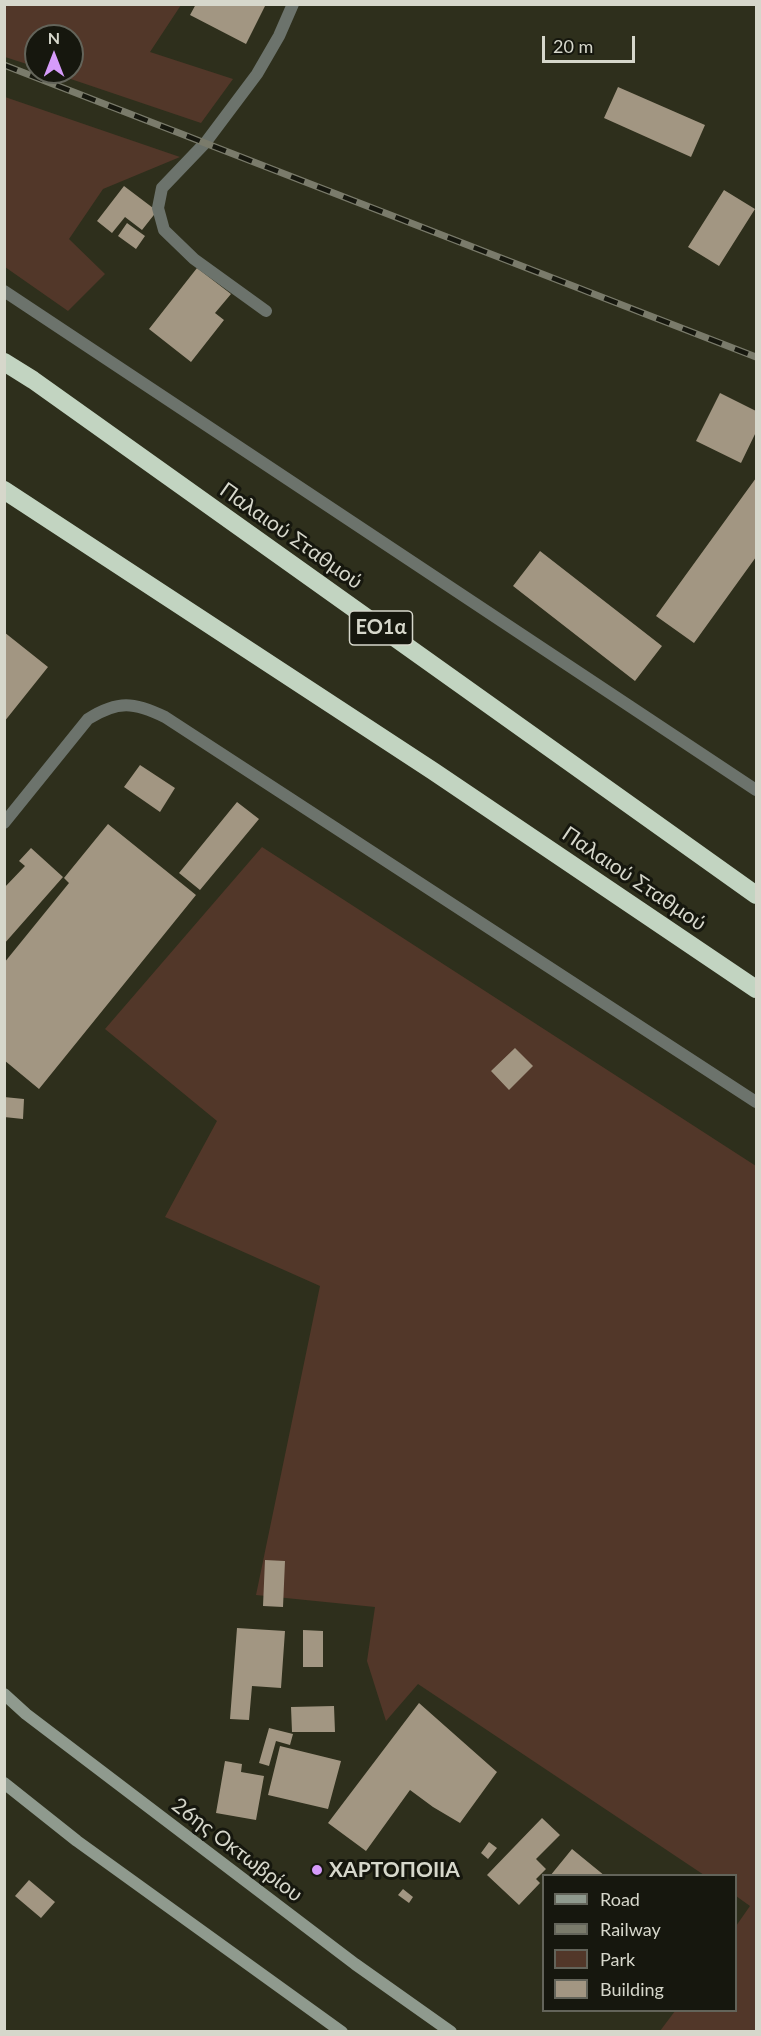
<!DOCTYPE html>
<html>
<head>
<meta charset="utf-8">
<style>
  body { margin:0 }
  #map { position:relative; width:761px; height:2036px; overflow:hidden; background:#2e2f1c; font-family:Lato,sans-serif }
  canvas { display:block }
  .frame { position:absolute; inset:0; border:6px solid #d6d7cb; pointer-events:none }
  .legend { position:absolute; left:542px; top:1874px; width:195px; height:138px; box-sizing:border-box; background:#16170e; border:2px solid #63645a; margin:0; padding:8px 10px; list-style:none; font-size:18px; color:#d6d7cb }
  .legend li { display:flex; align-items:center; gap:12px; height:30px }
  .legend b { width:30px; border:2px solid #63645a }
  .north { position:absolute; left:24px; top:24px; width:60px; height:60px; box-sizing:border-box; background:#16170e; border:2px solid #63645a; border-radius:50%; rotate:0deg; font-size:16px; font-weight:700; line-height:24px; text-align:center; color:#d6d7cb }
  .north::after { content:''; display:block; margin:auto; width:21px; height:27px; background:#d69bfa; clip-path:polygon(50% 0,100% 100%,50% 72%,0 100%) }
  .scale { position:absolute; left:542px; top:36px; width:93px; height:27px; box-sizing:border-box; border:3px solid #d6d7cb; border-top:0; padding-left:8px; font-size:18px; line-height:21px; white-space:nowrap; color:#d6d7cb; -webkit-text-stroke:4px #16170e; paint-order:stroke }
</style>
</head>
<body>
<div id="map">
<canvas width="761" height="2036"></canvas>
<div class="frame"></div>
<ul class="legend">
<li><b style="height:8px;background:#8f9a8e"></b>Road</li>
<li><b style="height:8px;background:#7a7b6b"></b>Railway</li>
<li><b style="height:16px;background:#523729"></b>Park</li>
<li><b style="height:16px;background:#a29682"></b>Building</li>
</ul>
<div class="north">N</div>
<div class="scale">20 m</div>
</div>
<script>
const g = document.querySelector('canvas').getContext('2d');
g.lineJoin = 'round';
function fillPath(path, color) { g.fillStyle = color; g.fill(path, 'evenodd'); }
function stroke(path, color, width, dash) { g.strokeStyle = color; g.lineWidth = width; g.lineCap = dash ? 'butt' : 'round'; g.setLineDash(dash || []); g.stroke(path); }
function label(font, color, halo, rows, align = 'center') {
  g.font = font + ' Lato,sans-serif'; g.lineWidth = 6; g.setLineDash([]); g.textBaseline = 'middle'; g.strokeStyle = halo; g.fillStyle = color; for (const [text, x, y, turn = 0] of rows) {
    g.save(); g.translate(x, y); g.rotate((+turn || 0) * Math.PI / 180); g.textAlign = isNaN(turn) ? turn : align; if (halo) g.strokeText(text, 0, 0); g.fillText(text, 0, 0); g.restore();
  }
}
fillPath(new Path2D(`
  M5 4 181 5 150 52 233 79 201 123 50 72H72V36H36V67L5 57Z
  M5 97 180 157 103 189 69 239 105 274 68 311 5 267Z
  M262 847 756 1166V2031H660L675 2011 736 2010V1926L750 1906 736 1896V1876L704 1875 418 1684 386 1721 367 1661 375 1607 256 1595 320 1286 165 1217 217 1121 105 1029Z`), '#523729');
fillPath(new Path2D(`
  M196 4H266L246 44 190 15Z
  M618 87 705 125 691 157 604 118Z
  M124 186 157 211 142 230 125 217 112 233 97 221Z
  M724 190 755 209 719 266 688 247Z
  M127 223 145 236 136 249 118 236Z
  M197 268 231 294 215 313 224 320 191 362 149 329Z
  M720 393 756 411V432L741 463 696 441Z
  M756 478V557L694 643 656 616Z
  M540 551 662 646 635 681 513 586Z
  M4 632 48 667 4 722Z
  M140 765 175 788 160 812 124 787Z
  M237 802 259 819 200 890 179 873Z
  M108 824 196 895 39 1089 4 1060V963L69 883 64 878Z
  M31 848 63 877 4 944V888L25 866 19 861Z
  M515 1048 533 1066 509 1090 491 1071Z
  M4 1097 24 1099 23 1119 4 1117Z
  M265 1560 285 1561 283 1607 263 1606Z
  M237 1628 285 1631 281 1688 252 1686 249 1720 230 1719Z
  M303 1630 323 1631V1667H303Z
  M419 1703 497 1772 460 1823 433 1807 410 1790 366 1851 328 1823Z
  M334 1706 335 1732H292L291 1707Z
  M269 1728 293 1734 290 1745 276 1741 269 1766 259 1763Z
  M280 1746 341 1761 328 1809 268 1795Z
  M225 1761 242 1764 241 1772 264 1776 256 1820 216 1813Z
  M542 1818 560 1835 536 1859 546 1869 536 1879 540 1883 519 1905 487 1875Z
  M489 1842 497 1848 488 1859 481 1853Z
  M572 1849 605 1876H550Z
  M29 1880 55 1902 41 1918 15 1896Z
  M403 1889 413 1897 409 1903 398 1895Z`), '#a29682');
stroke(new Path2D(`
  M4 291 756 790
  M266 311 194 259 164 230 158 208 162 188 206 142 257 74 279 36 293 4
  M4 823 88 719C118 700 134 702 165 717L756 1102`), '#6c736c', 12);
stroke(new Path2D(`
  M4 1694 26 1714 355 1964 451 2032
  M4 1783 77 1841 342 2032`), '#8f9a8e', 12);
stroke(new Path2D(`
  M4 362 33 380 756 895
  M4 490 433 771 756 989`), '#c2d4c1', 18);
const rail = new Path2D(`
  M4 65 756 357`);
stroke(rail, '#7a7b6b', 7);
stroke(rail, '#16170e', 4.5, [14]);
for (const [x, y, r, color] of [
  [317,1870,6,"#d69bfa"]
]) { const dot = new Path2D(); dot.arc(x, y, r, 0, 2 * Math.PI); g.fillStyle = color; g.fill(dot); stroke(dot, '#16170e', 2); }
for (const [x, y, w] of [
  [381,628,63]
]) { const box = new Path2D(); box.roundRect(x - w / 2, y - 17, w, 34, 4.5); g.fillStyle = '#16170e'; g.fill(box); stroke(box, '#d6d7cb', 1.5); }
label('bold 20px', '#d6d7cb', null, [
  ["ΕΟ1α",381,628]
]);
label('21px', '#d6d7cb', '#16170e', [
  ["Παλαιού Σταθμού",291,536,35],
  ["Παλαιού Σταθμού",634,879,34],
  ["26ης Οκτωβρίου",237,1850,37]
]);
label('bold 21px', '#d6d7cb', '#16170e', [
  ["ΧΑΡΤΟΠΟΙΙΑ",329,1870]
], 'left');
</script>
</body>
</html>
